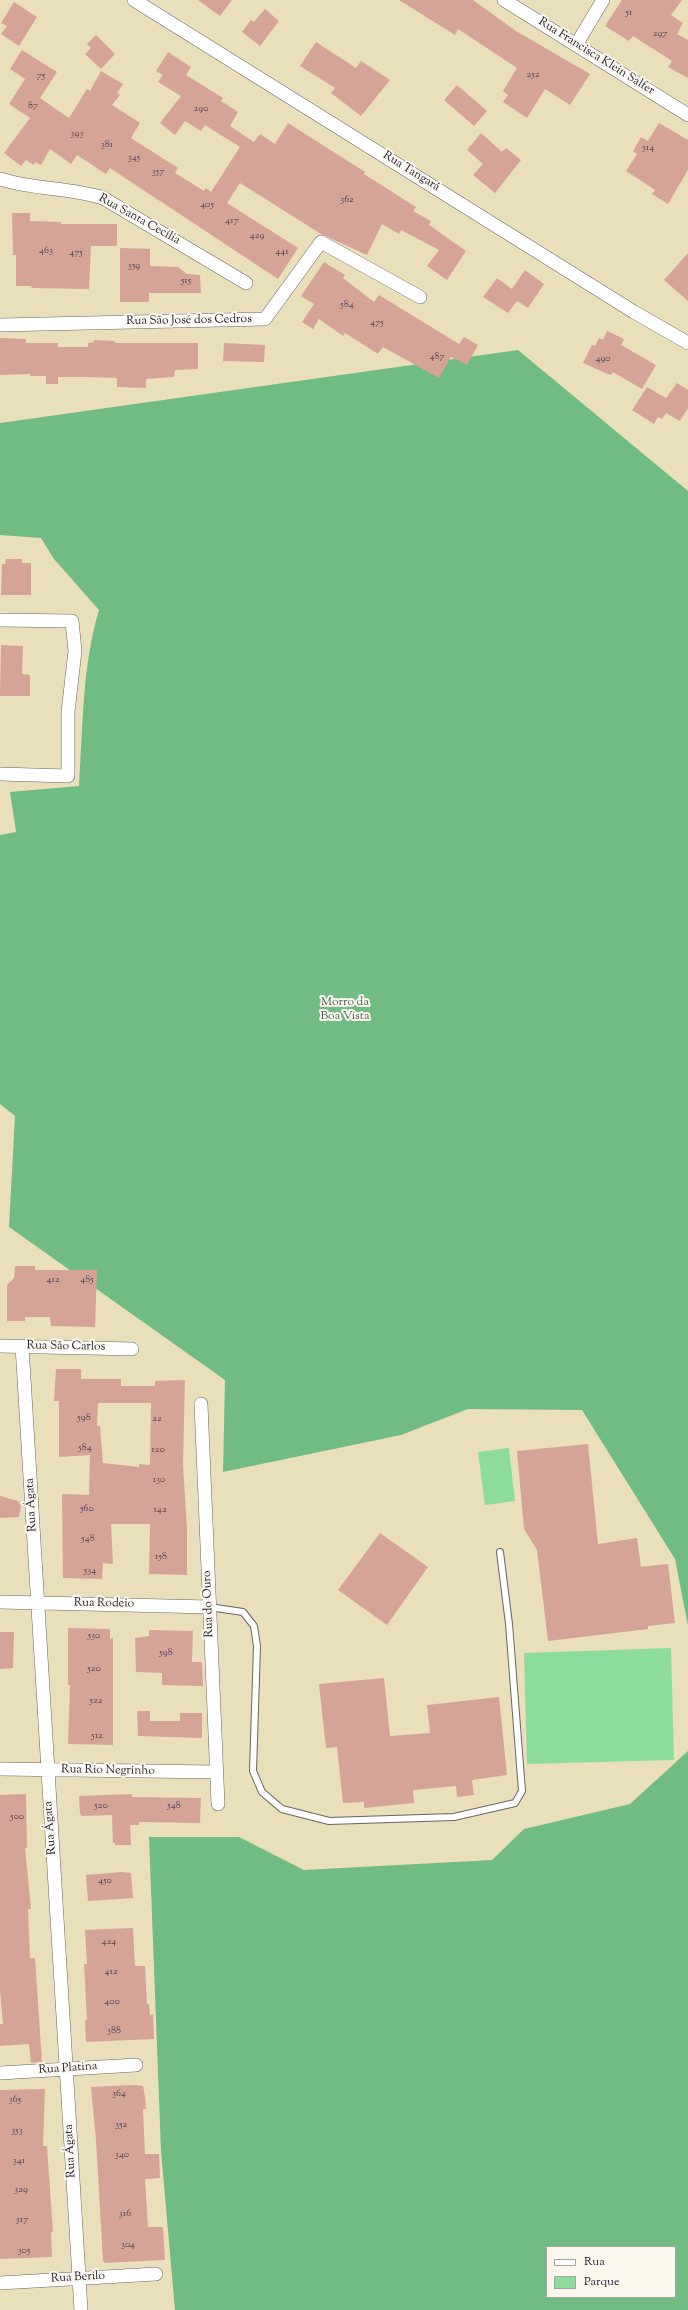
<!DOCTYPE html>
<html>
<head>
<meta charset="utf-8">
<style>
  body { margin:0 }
  #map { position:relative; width:688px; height:2310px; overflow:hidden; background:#eadfbb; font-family:"Sorts Mill Goudy",serif }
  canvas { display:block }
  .legend { position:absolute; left:546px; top:2246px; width:130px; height:52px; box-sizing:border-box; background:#fbf7ec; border:1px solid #a4a2a5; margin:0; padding:5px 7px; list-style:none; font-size:12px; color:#22223b }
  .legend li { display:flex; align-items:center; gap:8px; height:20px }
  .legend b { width:20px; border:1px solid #a4a2a5 }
</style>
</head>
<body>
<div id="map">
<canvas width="688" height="2310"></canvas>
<ul class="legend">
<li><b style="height:5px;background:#fff"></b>Rua</li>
<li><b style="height:11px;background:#8cdd9d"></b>Parque</li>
</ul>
</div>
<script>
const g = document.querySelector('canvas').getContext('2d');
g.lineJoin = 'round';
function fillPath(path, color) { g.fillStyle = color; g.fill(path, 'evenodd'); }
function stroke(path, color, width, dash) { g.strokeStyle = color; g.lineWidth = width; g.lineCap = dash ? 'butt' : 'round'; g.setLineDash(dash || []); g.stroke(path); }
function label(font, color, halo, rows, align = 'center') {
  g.font = font + ' "Sorts Mill Goudy",serif'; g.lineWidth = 4; g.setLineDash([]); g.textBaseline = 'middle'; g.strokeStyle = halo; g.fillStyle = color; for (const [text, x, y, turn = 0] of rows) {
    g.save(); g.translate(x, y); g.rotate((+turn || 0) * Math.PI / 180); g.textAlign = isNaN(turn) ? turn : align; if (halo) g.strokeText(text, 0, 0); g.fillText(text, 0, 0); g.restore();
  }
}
fillPath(new Path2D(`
  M509 1448 515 1501 485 1505 478 1452Z
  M671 1648 674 1760 527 1764 524 1653Z`), '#8cdd9d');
fillPath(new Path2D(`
  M518 350 688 491V1626L675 1559 582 1410 468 1409 401 1435 223 1472 225 1380 9 1227 15 1116 0 1104V835L16 832 10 792 79 786C83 728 82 666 99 610L54 559 41 538 0 535V423Z
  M688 1751V2310H175L161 2151 149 1837H239L304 1870 492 1860 524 1829 630 1804ZM547 2247H675V2297H547Z`), '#71bc84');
fillPath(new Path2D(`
  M198 0H232L220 16Z
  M399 0H473L516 31 590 74 570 105 545 89 527 118 503 102 508 95 503 91 517 68 458 29 455 35Z
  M622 0H682L671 15 683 23 677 34 688 40V78L668 67 672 61 633 36 629 41 605 26Z
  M14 2 37 17 19 46 1 34 7 26 1 23Z
  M265 9 279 21 260 46 242 32 251 20 254 22Z
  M96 35 115 54 101 69 85 54 91 48 87 44Z
  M316 42 356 68 361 61 390 80 361 116 331 93 335 88 300 66Z
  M22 50 57 72 40 98 69 118 87 89 90 91 101 71 123 84 117 93 120 95 112 105 140 123 131 138 178 168 175 173 204 191 206 188 211 192 240 147 205 125 201 131 185 121 175 135 160 123 181 96 158 82 163 75 156 71 168 52 191 67 186 75 223 98 221 101 238 112 230 126 254 142 260 134 275 144 288 123 365 172 364 174 416 207 413 211 431 221 429 225 466 251 447 280 427 266 439 250 401 230 399 234 382 224 367 255 321 234 240 183 227 203 298 248 278 279 110 168 106 174 77 155 71 164 50 149 41 165 35 162 34 165 26 160 21 166 4 153 30 118 9 104 25 79 10 69Z
  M457 85 487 111 474 126 444 100Z
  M659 123 688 140V170L668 204 652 194 655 190 626 171 637 154 633 151 641 137 648 141Z
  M481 133 502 152 506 148 521 160 495 193 473 175 483 164 467 150Z
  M12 213H30V221L61 222V224H117V246H91L89 289 31 288 32 286H16V255H13Z
  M120 248 150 249V266L178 267 187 274 200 275 201 293H149V302H120Z
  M688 253V301L664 280Z
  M324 262 345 275 343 278 374 302 379 295 459 344 464 337 478 345 467 365 451 357 439 378 383 347 378 354 345 333 343 336 319 319 313 329 302 322 314 304 301 296Z
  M525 270 544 284 528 308 517 301 508 313 483 297 497 278 512 289Z
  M607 331 624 339 621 345 656 365 642 389 613 372 611 375 605 373 583 363 592 345 595 346 599 338 603 340Z
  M0 338 26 339V343H58V347H88V343L94 342V340L115 341V343H198V369L175 370 174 377 146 379V388L117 387V378L87 377H58V384H46V376H30V374L0 375Z
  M224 343 265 345 264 362 223 361Z
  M677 383 688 390V408L680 421 666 413 662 419 658 417 654 424 632 410 647 387 666 398Z
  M6 559H22V563H31V595H1L2 564H5Z
  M1 645 23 646 22 674 30 675V696H0Z
  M15 1266H35V1270H97L95 1327 51 1326 50 1317H25V1321H7V1285L14 1278Z
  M56 1369H81V1379H121V1386H155V1381L185 1380 183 1465 187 1529V1575L149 1574 150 1524H111L113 1564 103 1563 102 1579 63 1578 62 1494 89 1495 90 1455 59 1457V1401H54ZM98 1403H151L150 1465 139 1464V1467L103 1463 100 1426H97Z
  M588 1444 598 1544 637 1538 641 1567 668 1564 675 1623 648 1626V1629L548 1641 537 1550 524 1529 517 1451Z
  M0 1496 18 1501 21 1506 19 1517 0 1518Z
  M380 1533 428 1567 387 1625 338 1590Z
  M68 1628 110 1629V1639L113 1638V1745L68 1744 70 1685H68Z
  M149 1630 193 1631 192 1662H202L203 1686 162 1685V1673L136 1672 135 1638 149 1636Z
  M0 1632H14L13 1668 0 1669Z
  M384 1678 390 1736 430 1733 427 1705 499 1697 507 1775 472 1780 474 1795 457 1797 456 1786 413 1790 414 1803 364 1808V1802L343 1803 337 1747 326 1748 319 1684Z
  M137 1711H150V1721H180V1713H202V1738L138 1736Z
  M26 1794 27 1848H25L31 1909H28L30 1958H35L42 2062 31 2063 29 2044 0 2046V2024H3L0 1990V1795Z
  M132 1794V1797L201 1798 200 1823 139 1822V1825H130L131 1845H115V1843H113L112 1815 82 1816 80 1814 79 1796Z
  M122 1872 131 1873 133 1898 88 1901 86 1875Z
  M133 1928 135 1966H145L147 2004H149L150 2015 153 2014 154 2039 86 2042 85 2020H87L84 1964H87L85 1930Z
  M133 2085 143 2086 145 2097 146 2109H143L145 2154H159L160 2178 145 2179 148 2227H163L165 2260 105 2263 103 2261 96 2140 91 2087Z
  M45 2089 43 2146H47L53 2232H51L52 2257 0 2259V2090Z`), '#d6a398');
const service = new Path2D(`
  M209 1607 243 1612 254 1626 257 1646 253 1771 262 1792 282 1809 329 1821 454 1817 515 1803 522 1791 509 1624 500 1552`);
const minor = new Path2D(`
  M134 0 634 312 688 343
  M504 0 688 115
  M576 45 603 0
  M0 179C33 190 69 187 103 198L246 283
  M0 325 265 319 321 242 420 297
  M0 620 72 621 75 651 68 712V776L0 774
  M0 1346 132 1349
  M22 1346 81 2310
  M201 1404 218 1804
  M0 1602 209 1607
  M0 1769 216 1772
  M0 2073 136 2065
  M0 2283 156 2274`);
stroke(service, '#686468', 8);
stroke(minor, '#686468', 14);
stroke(service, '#fff', 6);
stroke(minor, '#fff', 13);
label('10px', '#4f4252', null, [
  ["51",629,13],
  ["297",660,34],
  ["252",533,75],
  ["75",41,76],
  ["87",33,106],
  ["290",201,109],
  ["393",77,134],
  ["381",107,145],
  ["314",648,148],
  ["345",134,158],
  ["357",158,172],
  ["362",347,200],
  ["405",207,205],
  ["417",232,221],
  ["429",257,236],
  ["463",46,251],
  ["441",282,252],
  ["475",76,253],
  ["359",134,266],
  ["515",186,281],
  ["584",347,305],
  ["475",377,323],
  ["487",437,357],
  ["490",603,359],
  ["412",53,1280],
  ["485",87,1280],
  ["598",84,1418],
  ["22",157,1419],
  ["584",85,1448],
  ["120",158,1450],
  ["130",159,1480],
  ["560",87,1509],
  ["142",160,1510],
  ["548",88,1539],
  ["158",161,1557],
  ["534",90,1571],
  ["530",94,1636],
  ["598",166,1653],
  ["520",94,1669],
  ["522",96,1701],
  ["512",97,1736],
  ["520",101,1806],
  ["548",174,1806],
  ["500",17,1817],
  ["450",105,1881],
  ["424",109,1942],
  ["412",111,1972],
  ["400",112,2002],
  ["388",114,2031],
  ["364",119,2094],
  ["365",15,2100],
  ["352",121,2125],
  ["353",17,2131],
  ["340",122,2155],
  ["341",19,2161],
  ["329",21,2190],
  ["316",125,2214],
  ["317",22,2220],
  ["304",128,2245],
  ["305",24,2251]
]);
label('12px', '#22223b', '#fbf7ec', [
  ["Rua Francisca Klein Salfer",596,57,32],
  ["Rua Tangará",411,172,32],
  ["Rua Santa Cecília",139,220,29],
  ["Rua São José dos Cedros",189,321,-1],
  ["Rua São Carlos",66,1347,1],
  ["Rua Ágata",32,1505,-93],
  ["Rua Rodeio",104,1604,1],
  ["Rua do Ouro",209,1604,-92],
  ["Rua Rio Negrinho",108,1771,1],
  ["Rua Ágata",51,1828,-94],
  ["Rua Platina",68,2069,-4],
  ["Rua Ágata",71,2151,-93],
  ["Rua Berilo",78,2278,-3]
]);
label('12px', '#425a58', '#fbf7ec', [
  ["Morro da",345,1003],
  ["Boa Vista",345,1017]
]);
</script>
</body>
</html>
